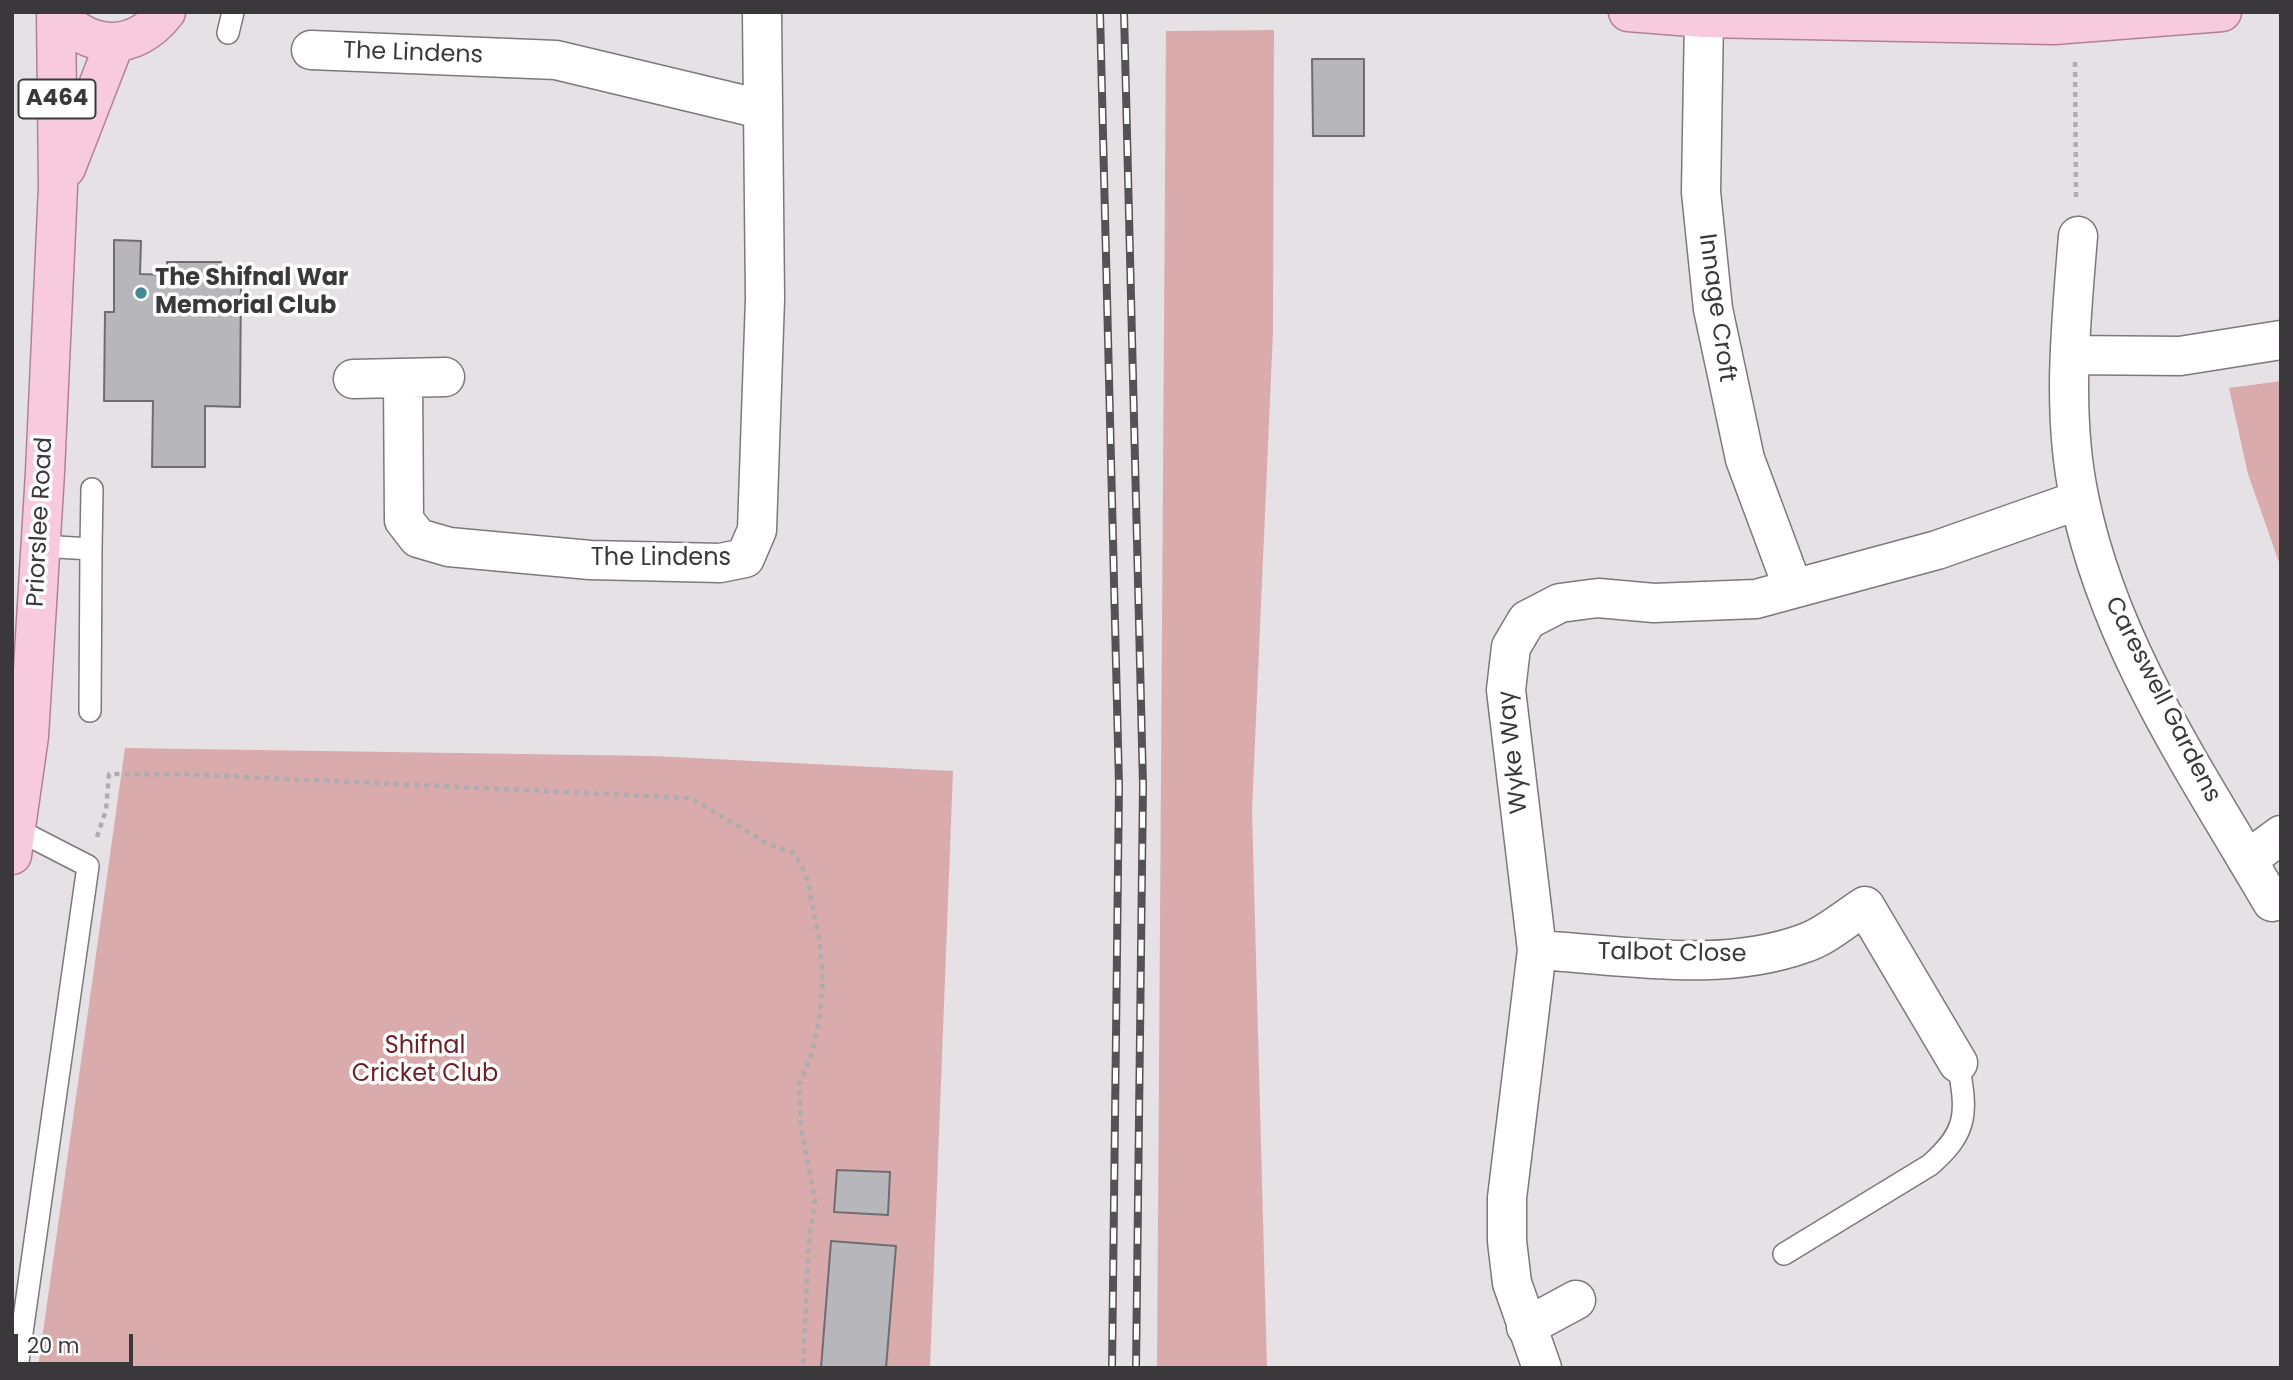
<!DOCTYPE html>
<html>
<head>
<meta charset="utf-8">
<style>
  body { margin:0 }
  #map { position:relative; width:2293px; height:1380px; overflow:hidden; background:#e5e1e5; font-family:Poppins,sans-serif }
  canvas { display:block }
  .frame { position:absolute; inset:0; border:14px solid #3a383a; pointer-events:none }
  .scale { position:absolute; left:14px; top:1334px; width:119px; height:32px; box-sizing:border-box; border:4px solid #3a383a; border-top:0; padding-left:9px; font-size:21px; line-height:24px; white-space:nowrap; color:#3a383a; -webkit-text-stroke:5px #fff; paint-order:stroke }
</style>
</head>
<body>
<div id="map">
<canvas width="2293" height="1380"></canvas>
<div class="frame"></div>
<div class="scale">20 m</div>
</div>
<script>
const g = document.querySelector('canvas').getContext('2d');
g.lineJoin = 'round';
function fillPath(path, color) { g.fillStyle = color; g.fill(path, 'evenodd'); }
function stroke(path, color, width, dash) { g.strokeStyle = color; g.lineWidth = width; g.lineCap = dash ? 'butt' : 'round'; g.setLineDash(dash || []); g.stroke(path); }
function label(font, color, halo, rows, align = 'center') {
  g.font = font + ' Poppins,sans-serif'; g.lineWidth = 7; g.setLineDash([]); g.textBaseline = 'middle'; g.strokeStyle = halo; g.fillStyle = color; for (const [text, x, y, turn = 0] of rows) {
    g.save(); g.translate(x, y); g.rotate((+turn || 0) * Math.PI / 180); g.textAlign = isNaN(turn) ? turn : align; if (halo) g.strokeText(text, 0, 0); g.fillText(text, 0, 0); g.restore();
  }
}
fillPath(new Path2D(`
  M1274 30 1273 331 1252 810 1267 1368H1157L1166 31Z
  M2281 381V568L2248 474 2229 388Z
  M125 748 654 756 953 771 930 1368H38Z`), '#d9abac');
const building = new Path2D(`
  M1312 59H1364V136H1313Z
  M114 240 141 241 140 274 167 275V262H221V274H241L240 407 205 406V467H152L153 401H104L105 312H114Z
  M837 1170 890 1172 888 1215 834 1212Z
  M831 1241 896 1246 886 1368H821Z`);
fillPath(building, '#b7b6ba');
stroke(building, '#6f6d72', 2);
const lane = new Path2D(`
  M228 33 233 12
  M40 546 91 549 90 711
  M91 549 92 489
  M16 829 88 866 17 1368
  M1784 1254 1930 1165C1969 1131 1967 1112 1958 1063`);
const street = new Path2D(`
  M1704 18 1701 192 1713 309 1745 459 1793 588
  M311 50 556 60 761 109
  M2078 236C2071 323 2061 415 2080 501 2110 647 2198 775 2272 902
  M2070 355 2180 356 2281 340
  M403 378 404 520 418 538 449 547 590 560 720 563 745 558 757 530 765 299 762 12
  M353 379 445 377
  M2247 860 2281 835
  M1537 950C1625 955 1721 974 1805 943 1826 936 1846 918 1865 906L1958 1063
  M1526 1327 1576 1300
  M1542 1368 1512 1283 1507 1241V1198L1537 950 1506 690 1511 647 1527 620 1560 603 1598 598 1654 603 1756 599 1937 550 2079 500`);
const primary = new Path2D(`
  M56 12C89 51 134 53 166 12
  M1628 12 1704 18 2054 25 2222 12
  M66 168 115 42
  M12 855 29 736 45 472 58 187 56 12`);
stroke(lane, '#7c787b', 24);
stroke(street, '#7c787b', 41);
stroke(primary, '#b28096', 41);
stroke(new Path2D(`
  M2075 62 2076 197
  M97 837 106 810 109 774H185L691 798 768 844 794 853 806 874 819 937 823 980 819 1022 810 1060 799 1084 801 1126 815 1201 809 1240 803 1368`), '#afabaf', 4.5, [5, 5]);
stroke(lane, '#fff', 21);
stroke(street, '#fff', 38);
stroke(primary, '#f8cadd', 38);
const rail = new Path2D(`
  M1100 12 1119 785 1112 1368
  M1124 12 1143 785 1136 1368`);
stroke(rail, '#555255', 8);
stroke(rail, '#fff', 5, [16]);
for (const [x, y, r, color] of [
  [141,293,7,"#448a94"]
]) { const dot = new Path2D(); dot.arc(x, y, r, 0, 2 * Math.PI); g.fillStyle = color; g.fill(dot); stroke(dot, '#fff', 2.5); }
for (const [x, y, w] of [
  [57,99,77]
]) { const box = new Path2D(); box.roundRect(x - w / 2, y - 19.5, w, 39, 5); g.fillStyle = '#fff'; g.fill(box); stroke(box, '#3a383a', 2); }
label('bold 23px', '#3a383a', null, [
  ["A464",57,99]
]);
label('24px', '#3a383a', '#fff', [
  ["The Lindens",413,54,2],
  ["Innage Croft",1716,308,82],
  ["Priorslee Road",41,522,-87],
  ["The Lindens",661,559],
  ["Careswell Gardens",2162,700,63],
  ["Wyke Way",1514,752,-96],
  ["Talbot Close",1672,954,1]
]);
label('bold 24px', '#3a383a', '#fff', [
  ["The Shifnal War",155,279],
  ["Memorial Club",155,307]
], 'left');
label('24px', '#6d202a', '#fff', [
  ["Shifnal",425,1047],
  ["Cricket Club",425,1075]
]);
</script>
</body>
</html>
